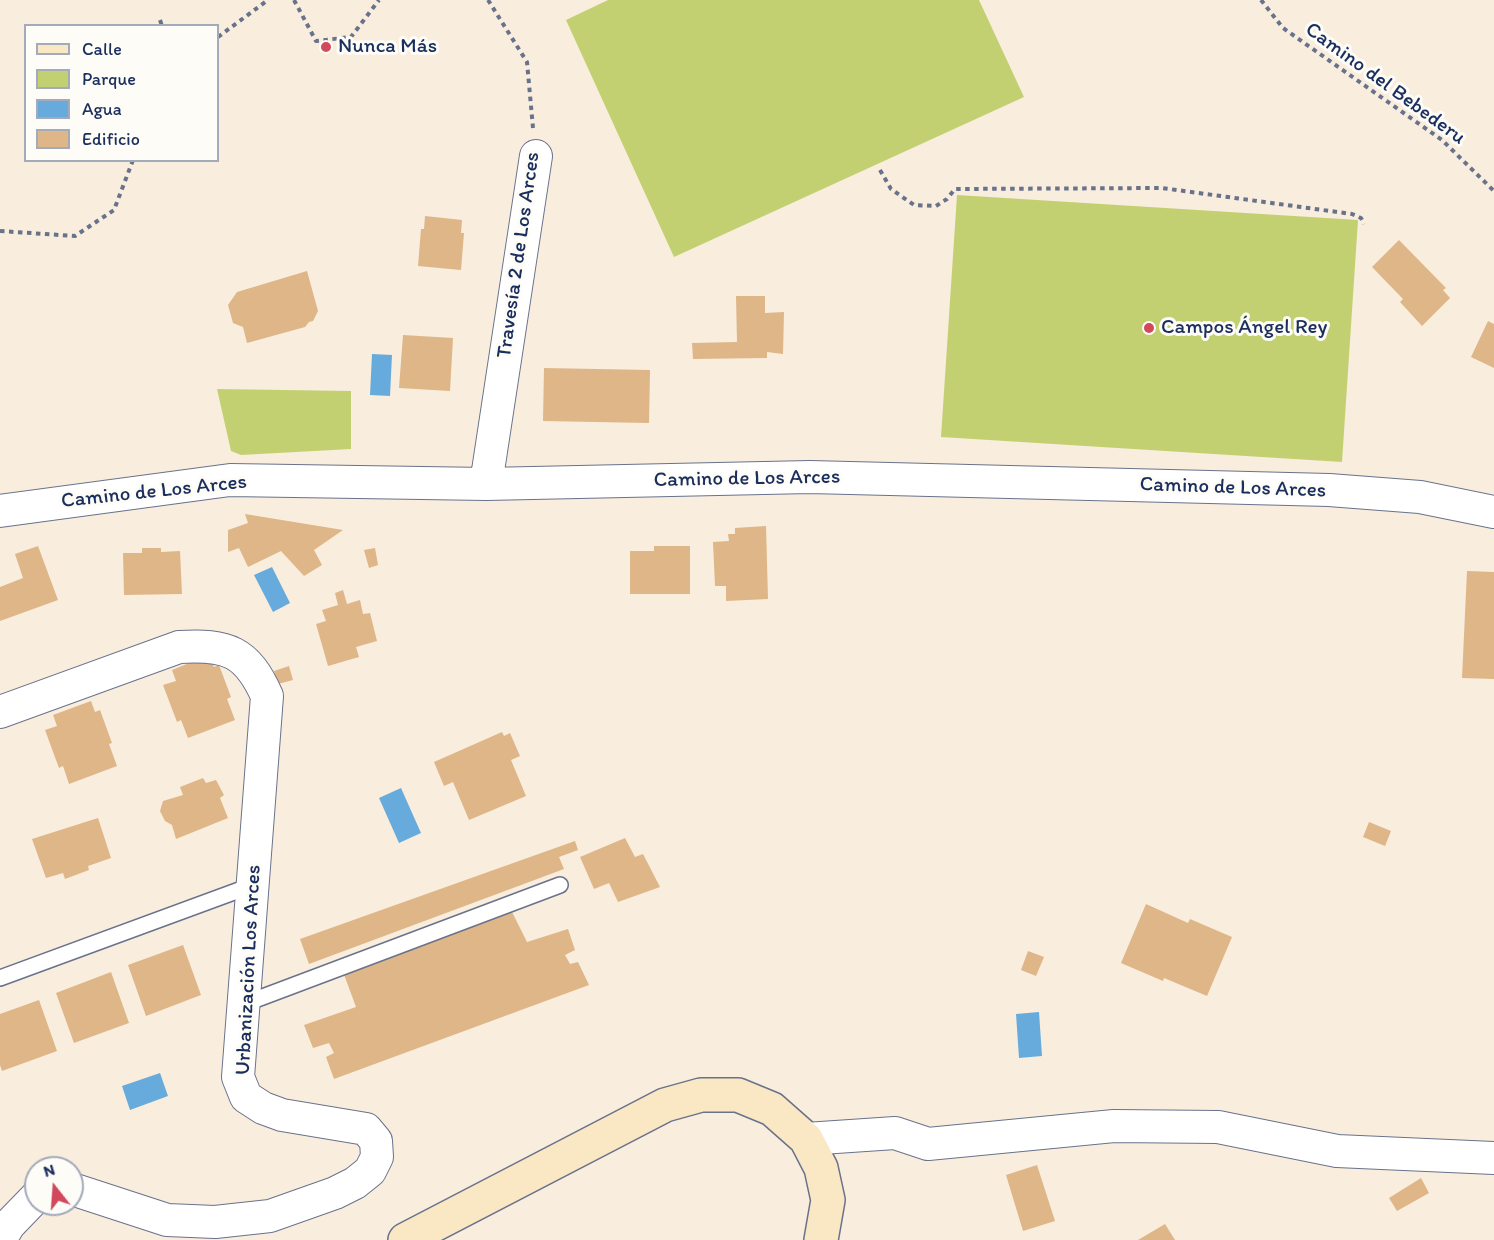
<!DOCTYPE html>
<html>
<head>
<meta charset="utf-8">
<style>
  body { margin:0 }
  #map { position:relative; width:1494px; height:1240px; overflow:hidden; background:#f9edde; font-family:Itim,sans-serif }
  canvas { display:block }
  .legend { position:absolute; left:24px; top:24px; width:195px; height:138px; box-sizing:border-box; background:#fdfcf7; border:2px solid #a3aaba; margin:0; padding:8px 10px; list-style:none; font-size:18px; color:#1b2f5e }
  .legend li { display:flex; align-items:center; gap:12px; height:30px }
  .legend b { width:30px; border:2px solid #a3aaba }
  .north { position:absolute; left:24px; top:1156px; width:60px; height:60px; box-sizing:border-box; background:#fdfcf7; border:2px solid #a3aaba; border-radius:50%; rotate:343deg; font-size:16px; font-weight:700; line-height:24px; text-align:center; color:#1b2f5e }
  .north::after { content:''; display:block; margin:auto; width:21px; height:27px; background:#d1495b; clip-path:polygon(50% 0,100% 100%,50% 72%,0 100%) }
</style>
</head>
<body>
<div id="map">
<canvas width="1494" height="1240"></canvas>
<ul class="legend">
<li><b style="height:8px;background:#fae7c3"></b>Calle</li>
<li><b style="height:16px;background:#c3d072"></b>Parque</li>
<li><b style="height:16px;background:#66abdc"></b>Agua</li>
<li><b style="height:16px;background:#deb688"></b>Edificio</li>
</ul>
<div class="north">N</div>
</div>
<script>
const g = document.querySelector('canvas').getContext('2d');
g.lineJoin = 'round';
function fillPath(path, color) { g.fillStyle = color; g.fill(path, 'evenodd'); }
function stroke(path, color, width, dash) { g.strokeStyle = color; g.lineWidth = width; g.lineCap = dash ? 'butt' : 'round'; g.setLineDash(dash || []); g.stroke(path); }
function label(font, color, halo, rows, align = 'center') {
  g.font = font + ' Itim,sans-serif'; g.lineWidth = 6; g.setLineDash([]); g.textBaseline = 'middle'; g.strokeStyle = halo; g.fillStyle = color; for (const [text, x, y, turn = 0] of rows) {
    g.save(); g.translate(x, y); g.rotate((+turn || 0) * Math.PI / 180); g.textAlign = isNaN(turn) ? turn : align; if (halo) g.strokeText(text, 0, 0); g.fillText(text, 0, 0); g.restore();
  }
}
fillPath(new Path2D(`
  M608 0H979L1024 97 674 257 566 20Z
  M957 195 1358 220 1342 462 941 437Z
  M217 389 351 391V449L241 455 231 451Z`), '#c3d072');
fillPath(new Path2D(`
  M372 354 392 355 390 396 370 395Z
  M272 567 290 603 273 612 254 575Z
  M401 788 421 833 399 843 379 798Z
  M1039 1012 1042 1056 1019 1058 1016 1014Z
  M160 1073 168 1096 130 1110 122 1086Z`), '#66abdc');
fillPath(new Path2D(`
  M425 216 462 220 461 233H464L461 270 418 266 421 229H424Z
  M1399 240 1446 288 1443 290 1450 298 1422 326 1400 302 1403 299 1372 267Z
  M307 271 318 311 313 321 309 322 305 327 247 343 243 327 233 323 228 305 237 292Z
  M736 296H765V313L784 312 783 354 767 352V358L693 359 692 343 737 342Z
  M1488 321 1494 324V368L1471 357Z
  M403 335 453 338 450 391 399 388Z
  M544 368 650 370 649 423 543 421Z
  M245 514 343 530 314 550 322 565 304 576 281 551 248 567 239 548 228 552V530L248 523Z
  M766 526 768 599 726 601V586H715L713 542 729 541 728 534H735V528Z
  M38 546 58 600 0 621V587L23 578 15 554Z
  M654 546H690V594H630V551H654Z
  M142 548H161V552L180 551 182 594 124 595 123 553H142Z
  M375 548 378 565 369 568 364 550Z
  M1467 571 1494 572V679L1462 678Z
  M343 590 347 604 360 600 363 614 370 613 377 641 356 647 359 657 328 666 316 624 326 621 322 610 338 605 335 593Z
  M209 655 214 667 219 665 231 697 227 699 235 720 188 738 181 720 177 722 163 685 176 681 172 670Z
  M289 666 293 680 278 684 274 671Z
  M91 701 95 712 100 710 112 743 109 744 117 766 69 784 63 766 59 768 45 730 57 726 53 715Z
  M502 732 504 736 510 733 520 756 511 760 526 796 469 820 453 782 444 786 434 762Z
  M203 778 206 783 216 780 224 795 220 798 228 818 176 839 172 825 165 821 160 811 163 801 183 795 180 787Z
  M98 818 111 858 88 866 89 870 65 879 63 873 46 878 32 839Z
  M1369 822 1391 831 1385 846 1363 837Z
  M625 838 635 857 643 854 660 887 618 902 609 883 594 889 580 857Z
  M575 841 578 850 559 857 564 869 309 964 300 939Z
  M1146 904 1188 923 1190 919 1232 937 1207 996 1164 978 1163 981 1121 963Z
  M510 908 527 942 568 929 575 950 565 955 570 964 578 962 589 985 334 1079 326 1057 334 1053 329 1043 313 1048 304 1025 356 1007 342 969Z
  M183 945 201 995 146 1016 128 965Z
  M1028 951 1044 957 1036 976 1021 970Z
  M111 972 129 1023 74 1043 56 993Z
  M39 1000 57 1051 2 1071 0 1065V1014Z
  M1037 1165 1055 1221 1023 1231 1006 1175Z
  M1421 1178 1429 1193 1397 1211 1389 1198Z
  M1165 1224 1175 1240H1138Z`), '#deb688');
const lane = new Path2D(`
  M0 978 253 885
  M244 1004 560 885`);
const street = new Path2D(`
  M486 484 536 156
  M0 511 230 480 486 484 810 477 1329 490 1420 497 1494 512
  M0 712 179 647C227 644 247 651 267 696L238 1077 246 1097 263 1108 282 1115 366 1129 376 1141 377 1157 370 1171 355 1183 335 1193 270 1216 215 1222 167 1220 72 1189
  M806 1139 895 1133 928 1144 1114 1126 1218 1127 1337 1151 1494 1158
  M0 1240 9 1225 36 1197`);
const secondary = new Path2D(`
  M405 1240 665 1105 701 1095H738L772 1109 806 1139 821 1168 828 1200 821 1240`);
stroke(lane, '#69728b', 18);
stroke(street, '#69728b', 34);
stroke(secondary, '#69728b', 36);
stroke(new Path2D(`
  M294 0 316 41 351 37 379 0
  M488 0 527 62 533 128
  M1261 0 1283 28 1442 140 1494 191
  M160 20 162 26
  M218 37 268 0
  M880 170 891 189 914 205 936 206 947 199 955 189 1162 188 1352 214 1361 218 1364 224
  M0 231 75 236 114 210 133 160`), '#69728b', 4, [4.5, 4.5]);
stroke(lane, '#fff', 15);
stroke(street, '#fff', 32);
stroke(secondary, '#fae7c3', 33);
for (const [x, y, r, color] of [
  [326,47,6,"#d1495b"],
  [1149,328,6,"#d1495b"]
]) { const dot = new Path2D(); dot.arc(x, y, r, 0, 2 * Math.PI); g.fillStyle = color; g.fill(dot); stroke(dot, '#fdfcf7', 2); }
label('21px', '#1b2f5e', '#fdfcf7', [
  ["Nunca Más",338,47],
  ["Campos Ángel Rey",1161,328]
], 'left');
label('21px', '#1b2f5e', '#fdfcf7', [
  ["Camino del Bebederu",1385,84,36],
  ["Travesía 2 de Los Arces",519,255,-82],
  ["Camino de Los Arces",747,479,-1],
  ["Camino de Los Arces",1233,488,2],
  ["Camino de Los Arces",154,492,-6],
  ["Urbanización Los Arces",249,970,-87]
]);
</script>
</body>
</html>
